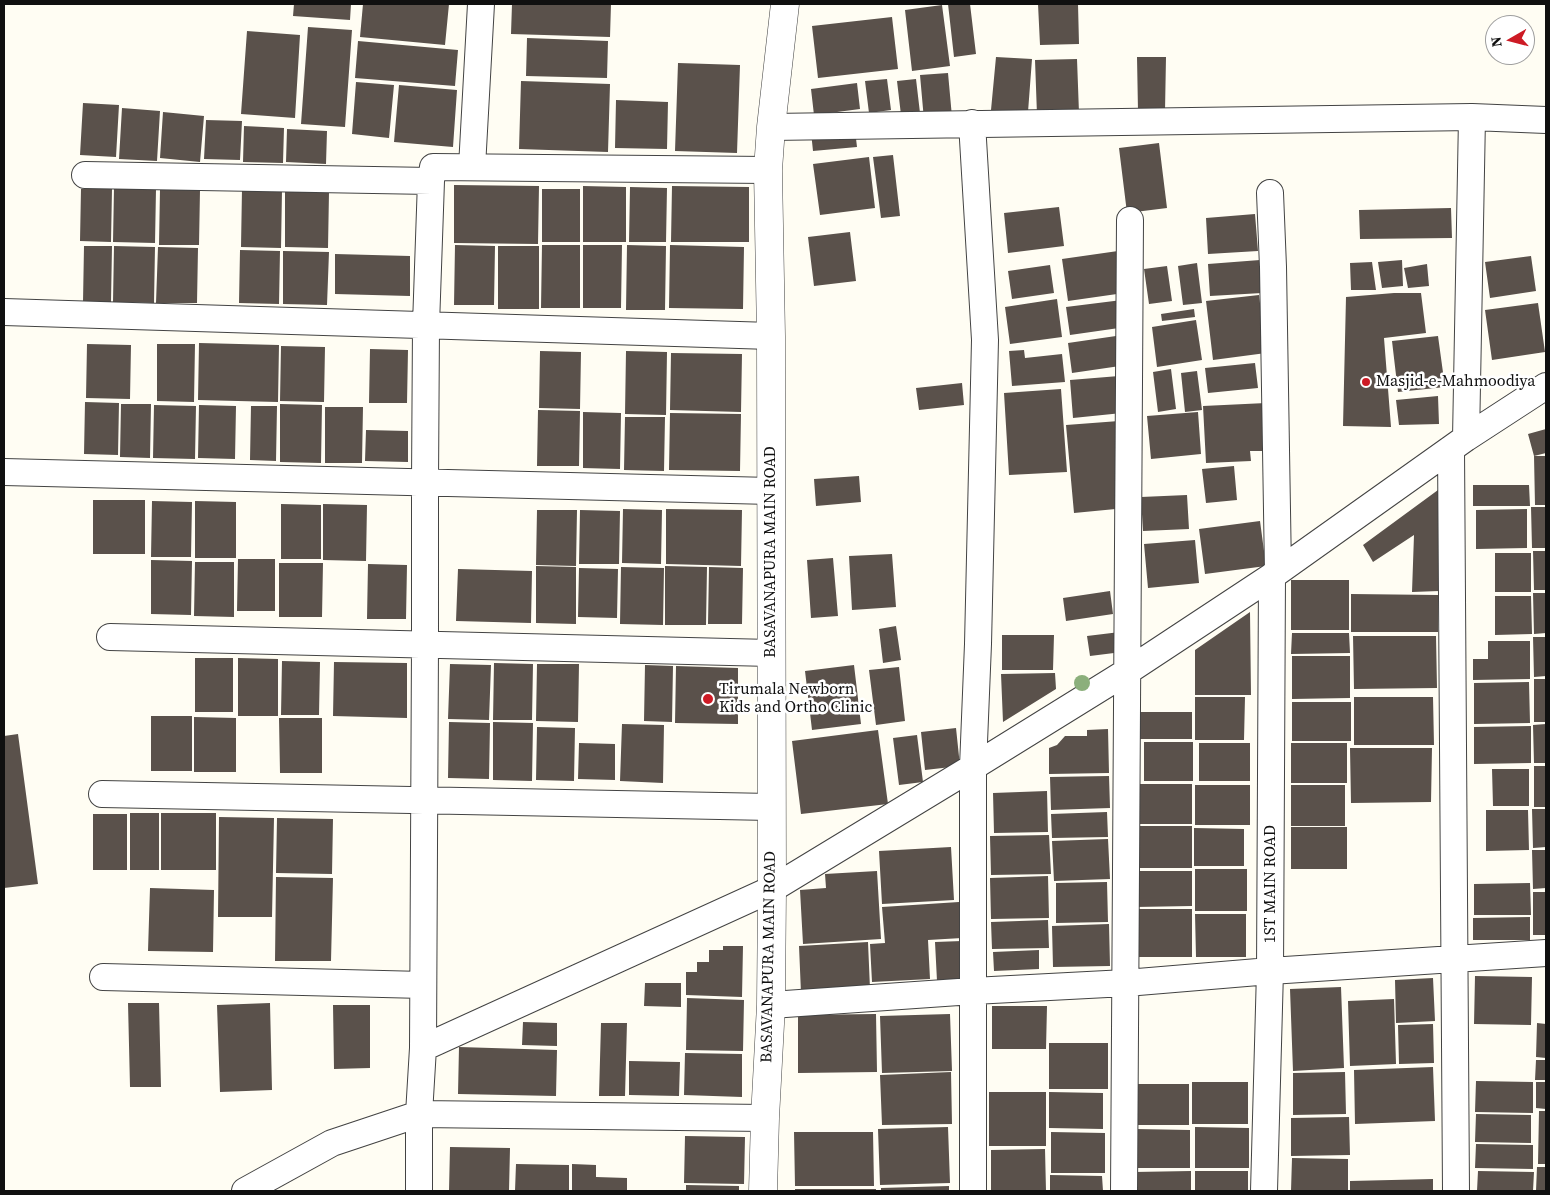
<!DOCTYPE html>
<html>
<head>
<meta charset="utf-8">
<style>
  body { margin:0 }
  #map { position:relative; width:1550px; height:1195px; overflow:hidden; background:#fffdf3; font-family:"Source Serif 4",serif }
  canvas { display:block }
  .frame { position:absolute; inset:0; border:5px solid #101010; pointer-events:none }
  .north { position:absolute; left:1485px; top:15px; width:50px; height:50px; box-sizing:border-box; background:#fff; border:1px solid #9f9f9f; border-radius:50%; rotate:262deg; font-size:14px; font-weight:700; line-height:20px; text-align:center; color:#101010 }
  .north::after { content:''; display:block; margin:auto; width:18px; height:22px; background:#cd1b25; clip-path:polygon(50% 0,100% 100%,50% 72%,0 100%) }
</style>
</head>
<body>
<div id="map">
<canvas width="1550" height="1195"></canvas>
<div class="frame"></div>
<div class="north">N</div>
</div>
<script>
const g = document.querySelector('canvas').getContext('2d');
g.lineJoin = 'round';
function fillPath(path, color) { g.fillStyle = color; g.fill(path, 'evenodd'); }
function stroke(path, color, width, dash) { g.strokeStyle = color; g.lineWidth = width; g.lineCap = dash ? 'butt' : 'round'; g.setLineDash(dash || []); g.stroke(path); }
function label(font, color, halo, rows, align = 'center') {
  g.font = font + ' "Source Serif 4",serif'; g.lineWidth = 5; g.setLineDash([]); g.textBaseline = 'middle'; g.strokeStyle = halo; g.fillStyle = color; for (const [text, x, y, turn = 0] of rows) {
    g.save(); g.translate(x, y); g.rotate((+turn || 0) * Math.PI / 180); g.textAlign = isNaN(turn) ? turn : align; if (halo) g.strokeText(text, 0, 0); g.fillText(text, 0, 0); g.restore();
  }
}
fillPath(new Path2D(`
  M294 4H351L350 20 293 16Z
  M363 4H449L445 45 360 37Z
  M512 4H611L610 37 511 34Z
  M948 4H970L976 54 954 57Z
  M1038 4H1078L1079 44 1040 45Z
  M942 5 950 66 912 71 905 10Z
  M892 17 898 69 818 78 812 26Z
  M308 27 352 30 345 127 301 124Z
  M247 31 300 35 295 118 241 114Z
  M527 38 608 41 607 78 526 76Z
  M358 41 458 50 455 86 355 78Z
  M996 57 1032 59 1028 112 991 110Z
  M1137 57H1166L1165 111H1138Z
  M1077 59 1079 113 1037 115 1035 60Z
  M678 63 740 65 737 153 675 151Z
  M948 73 952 117 924 120 920 75Z
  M887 79 891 110 869 113 865 81Z
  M916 79 920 113 901 115 897 81Z
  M521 81 610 84 608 152 519 149Z
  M356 82 394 85 389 138 352 134Z
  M857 83 860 109 814 115 811 89Z
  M399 85 457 90 453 147 394 142Z
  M616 100 668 102 667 149 615 148Z
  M83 103 119 105 116 157 80 155Z
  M122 108 160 111 157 161 119 159Z
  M163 112 204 116 200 162 160 158Z
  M206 120 242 121 240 160 204 159Z
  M244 126 284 128 283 163 243 162Z
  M287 129 327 131 326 164 286 162Z
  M855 130 857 147 813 151 811 132Z
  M1159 143 1167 208 1127 213 1119 148Z
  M893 155 900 216 881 218 873 157Z
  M869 157 875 208 820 215 813 164Z
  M454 185 539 186 538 244 454 243Z
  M583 186 626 187V242H583Z
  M672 186 749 187V242H671Z
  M630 187 667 188 666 242H629Z
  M114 188 156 189 155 243 113 242Z
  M81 189H112L111 242 80 241Z
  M160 189 200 190 199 245H159Z
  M242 189 282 190 281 248 241 247Z
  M542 189H580V242H542Z
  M285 191 329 192 328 248 285 247Z
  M1059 207 1064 246 1008 253 1004 213Z
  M1451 208 1452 238 1360 239 1359 210Z
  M1255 214 1258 251 1208 254 1206 218Z
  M850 232 856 281 814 286 808 237Z
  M455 245 495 246 494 305H454Z
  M542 245H580V308H541Z
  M583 245H622L621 308H583Z
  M627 245 666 246 665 310H626Z
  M670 245 744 247 743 309 669 308Z
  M84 246H112L111 302H83Z
  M114 246 155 247 154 303 113 302Z
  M498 246H539V309H498Z
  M158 247 198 248 197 303H156Z
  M240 250 280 251 279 304 239 303Z
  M283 251 329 252 327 305 283 304Z
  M1118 251 1124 293 1068 301 1062 259Z
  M335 254 410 256V296L335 294Z
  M1531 256 1536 291 1490 298 1485 262Z
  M1260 260 1262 293 1210 296 1208 264Z
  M1402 260 1403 286 1382 288 1378 262Z
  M1372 262 1376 290H1351L1350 263Z
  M1197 263 1202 303 1183 305 1178 266Z
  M1427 264 1429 286 1408 288 1404 268Z
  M1050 265 1054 293 1012 299 1008 271Z
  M1167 266 1172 301 1149 304 1144 269Z
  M1394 293H1421L1426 333 1384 338 1391 427 1343 426 1346 297Z
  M1259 295 1266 353 1213 360 1206 301Z
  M1057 299 1062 337 1010 344 1005 307Z
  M1122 300 1126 327 1070 335 1066 307Z
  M1538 303 1545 352 1492 360 1485 310Z
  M1194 309 1195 317 1162 321 1161 314Z
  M1196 320 1202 360 1157 367 1152 327Z
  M1116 336 1120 366 1072 373 1068 343Z
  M1438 336 1445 387 1398 392 1392 341Z
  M199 343 279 345 278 402 198 400Z
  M87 344 131 345 130 399 86 398Z
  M157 344H195L194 402 157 401Z
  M281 346 325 347 324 402 280 401Z
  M370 349 408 350 407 403H369Z
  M1024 350 1025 358 1062 354 1065 382 1012 386 1009 351Z
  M540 351 581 352 580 409 539 408Z
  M626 351 667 352 666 415 625 414Z
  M671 353 742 354 741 412 670 410Z
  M1255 363 1258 388 1208 393 1205 368Z
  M1171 369 1176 409 1158 412 1153 372Z
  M1197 371 1202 410 1185 412 1181 373Z
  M1119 376 1122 413 1073 418 1070 380Z
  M962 383 964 405 919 410 916 388Z
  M1061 389 1067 472 1009 475 1004 393Z
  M1438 396 1439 424 1399 425 1396 400Z
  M85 402 119 403 118 455 84 454Z
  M1266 403 1269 451H1250L1251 461 1206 463 1203 406Z
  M121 404H151L150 458 120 457Z
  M280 404 322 405 321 463 280 462Z
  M154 405 196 406 195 459 153 458Z
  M199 405 236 406 235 459 198 458Z
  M251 406H277L276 461 250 460Z
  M325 407H363L362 463H325Z
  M538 410 580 411 579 466H537Z
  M583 412 621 413 620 469 583 468Z
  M1198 412 1201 454 1151 459 1147 416Z
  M670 413 741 414 740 471 669 470Z
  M625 417H665L664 471 624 470Z
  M1119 421 1126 508 1074 513 1066 425Z
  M1546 429V453L1534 456 1528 434Z
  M366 430 408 431V462L365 461Z
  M1534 456H1546V505H1535Z
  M1234 466 1237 500 1206 503 1202 469Z
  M859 476 861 502 816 506 814 479Z
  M1473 485H1529L1530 506H1473Z
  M1438 490 1439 591 1412 592 1414 535 1373 562 1363 545Z
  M1187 495 1189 529 1143 531 1141 497Z
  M93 500H145V554H93Z
  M152 501 192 502 191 557H151Z
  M195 501 236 502V558H195Z
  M281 504 321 505V559H281Z
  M323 504 367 505 366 561 323 560Z
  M1531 507H1546V548H1532Z
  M623 509 662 510 661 564 622 563Z
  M666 509 742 510 741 566 666 564Z
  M1527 509V548L1476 549V510Z
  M537 510H577L576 566 536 565Z
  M580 510 620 511 619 564H579Z
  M1260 521 1266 566 1205 574 1199 529Z
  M1195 540 1199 583 1148 588 1144 544Z
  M1533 551H1546V590H1534Z
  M1495 553H1531V592H1495Z
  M892 554 896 607 852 610 849 556Z
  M833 558 838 616 811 618 807 560Z
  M238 559H275V611H237Z
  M151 560 192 561 191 615 151 614Z
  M195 562H234V617L194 616Z
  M279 563H323L322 617H279Z
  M368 564 407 565 406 619H367Z
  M536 566 576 567V624L536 623Z
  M665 566 707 567 706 625H665Z
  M621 567 664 568 663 625 620 624Z
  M709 567 743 568 742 624H708Z
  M579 568 618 569 617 618 578 617Z
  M458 569 532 571 531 623 456 621Z
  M1291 580H1349V630H1291Z
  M1110 591 1113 614 1066 621 1063 598Z
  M1533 593H1546V633L1534 634Z
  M1351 594 1438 595V632H1351Z
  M1495 596H1531L1532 634 1495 635Z
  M1250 612 1251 695H1195V650Z
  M896 626 901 660 883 663 879 629Z
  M1120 632 1122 652 1090 656 1087 636Z
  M1292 633H1349L1350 653 1291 654Z
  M1002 635H1054L1053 670H1002Z
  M1353 636H1436L1437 688 1354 689Z
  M1533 637H1546V676L1534 677Z
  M1488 641H1530V679L1473 680V659H1488Z
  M1292 656H1350V698L1292 699Z
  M195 658H233V712H195Z
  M238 658 278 659V716H238Z
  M282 661 320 662 319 715H281Z
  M334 662 407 663V718L333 716Z
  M494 663 533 664 532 720H493Z
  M450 664 491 665 489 720 448 719Z
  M537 664H579L578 722 536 721Z
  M645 665 673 666 672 722 644 721Z
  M854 665 861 724 812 730 805 671Z
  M676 666 738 668V724L675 723Z
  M899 667 905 721 876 725 869 670Z
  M1055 673 1056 689 1003 722 1001 674Z
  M1534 679H1546V722H1534Z
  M1529 682 1530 723 1474 724V683Z
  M1195 697H1245L1244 740H1195Z
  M1354 697H1433L1434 745H1354Z
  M1292 702H1351V741H1292Z
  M1137 712H1192V739H1138Z
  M151 716H192V771H151Z
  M194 717 236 718V772H194Z
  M279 718H322V773H280Z
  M449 722 490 723 489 779 448 778Z
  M493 722 533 723 532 781 493 780Z
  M622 724 664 725 663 783 620 781Z
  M1546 724V763H1534L1533 725Z
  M1531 726V763L1474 764V727Z
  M537 727 575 728 574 781 536 780Z
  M956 728 960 766 925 770 921 732Z
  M1108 729 1109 773 1049 774V748L1057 745 1065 736H1087V730Z
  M878 730 888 804 801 814 792 741Z
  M18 734 38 884 4 888V736Z
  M917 735 923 782 899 785 893 738Z
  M1144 742H1193V781H1144Z
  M579 743 615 744V780L578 779Z
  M1199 743H1250V781H1199Z
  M1291 743H1347V783H1291Z
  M1350 748H1432L1431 802 1351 803Z
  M1534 766H1546V807H1534Z
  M1492 769H1529V806H1493Z
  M1109 776 1110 808 1051 810 1050 777Z
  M1136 784H1192V824H1135Z
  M1195 785H1250V825H1195Z
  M1291 785H1345V826H1291Z
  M1047 791 1048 832 994 833 993 793Z
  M1532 809H1546V847L1533 848Z
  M1486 810H1528L1529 850 1486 851Z
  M1107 812 1108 837 1052 838 1051 814Z
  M130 813H159V870H130Z
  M161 813H216V870H161Z
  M93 814H127V870H93Z
  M219 817 274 818 272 917H218Z
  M277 818 333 819 332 874 276 873Z
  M1135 826H1192V868H1135Z
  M1291 827H1347V869H1291Z
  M1194 828 1244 829V866H1194Z
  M1049 835 1051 874 991 875 990 836Z
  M1108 839 1110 879 1054 881 1052 841Z
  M951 847 954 900 882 904 879 851Z
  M1532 850H1546V888L1533 889Z
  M1195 869H1247V911H1195Z
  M877 871 881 939 803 944 800 890 826 888 825 874Z
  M1135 871H1192V906L1135 907Z
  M1048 876 1049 918 991 919 990 878Z
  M276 877 333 878 331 961H275Z
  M1107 882 1108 922 1056 923V883Z
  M1530 883 1531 915H1474V884Z
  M150 888 214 890 213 952 148 951Z
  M1533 892H1546V935H1533Z
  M959 902 962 938 928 940 930 979 872 982 870 944 885 943 882 907Z
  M1137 909H1192V957H1138Z
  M1195 914H1246V957H1196Z
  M1530 917V940H1473V918Z
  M1048 920 1049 948 992 949 991 922Z
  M1109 924 1110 966 1053 967 1052 926Z
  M962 941 964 980 937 981 935 942Z
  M868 942 870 989 801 993 799 946Z
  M723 946H743L742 997 686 995V972H697V962H709V950H723Z
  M1039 950V969L994 971 993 952Z
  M1475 976 1532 977 1531 1025 1474 1024Z
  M1433 978 1435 1021 1396 1023 1395 980Z
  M645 983H681V1007L644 1006Z
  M1341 987 1344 1068 1293 1071 1290 989Z
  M687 998 744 1000 743 1051 686 1050Z
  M1394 999 1396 1064 1350 1066 1348 1001Z
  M128 1003H159L161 1087H130Z
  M270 1003 272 1090 220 1092 217 1005Z
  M333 1005H370V1068L334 1069Z
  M992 1006H1047L1046 1049H992Z
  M876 1014 877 1072 798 1073V1015Z
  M950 1014 952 1071 882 1073 880 1016Z
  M523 1022 557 1023V1046L522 1045Z
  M601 1023H627L625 1096H599Z
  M1537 1023 1546 1024V1058L1536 1057Z
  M1433 1024 1434 1063 1399 1064 1398 1025Z
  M1049 1043H1108V1089H1049Z
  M459 1047 557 1050 556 1096 458 1094Z
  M685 1053 742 1054V1097L684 1095Z
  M1536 1060H1546V1080H1535Z
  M629 1061 680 1062 679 1096 629 1095Z
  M1433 1067 1435 1121 1355 1124 1354 1070Z
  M951 1072 952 1124 882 1125 880 1075Z
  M1345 1072 1346 1114 1293 1115V1073Z
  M1476 1081 1533 1082V1113L1475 1112Z
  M1192 1082H1248V1124H1192Z
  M1536 1082H1546V1109L1536 1108Z
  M1135 1084H1189V1125H1134Z
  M989 1092H1046V1146H989Z
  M1049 1092 1103 1093V1129L1049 1128Z
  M1539 1111H1546V1164H1538Z
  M1476 1114 1531 1115V1143L1475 1142Z
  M1349 1117 1350 1155 1291 1156V1118Z
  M948 1127 950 1183 880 1185 878 1129Z
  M1195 1127 1249 1128V1168H1195Z
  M1136 1129 1190 1130V1168H1136Z
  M794 1132H873L874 1186H795Z
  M1051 1132 1105 1133V1173H1051Z
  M685 1136 745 1137 744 1184 684 1183Z
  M1476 1144 1533 1145V1169L1475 1168Z
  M450 1147 510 1148 509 1191H449Z
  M1045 1149 1046 1191H991V1150Z
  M1292 1158 1348 1159V1191H1291Z
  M516 1164 569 1165V1191H515Z
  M572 1164 596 1165V1177L627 1178V1191H572Z
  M1537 1167H1546V1191H1536Z
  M1191 1171V1191H1134V1172Z
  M1195 1171H1248V1191H1195Z
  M1478 1171 1534 1172 1533 1191H1477Z
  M1050 1175 1102 1176 1103 1191H1050Z
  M1433 1179V1191H1350V1181Z
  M686 1185 739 1186V1191H686Z
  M949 1186V1191H881V1188Z
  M795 1189H876V1191H795Z`), '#5a514b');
const minor = new Path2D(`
  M972 123 985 340 978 644 973 767V1191
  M771 127 1472 117 1546 120
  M472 167 481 4
  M85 175 431 181 433 167 768 170
  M1270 193 1273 267 1278 571
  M4 312 771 336
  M1466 438 1472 117
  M1451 449 1456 1191
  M4 472 771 491
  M110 637 771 653
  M102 794 771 807
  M103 977 423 985
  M771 1005 973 991 1126 983 1270 971 1546 953
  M423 1048 772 889 973 767 1128 671 1272 576 1466 438 1546 386
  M245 1191 332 1143 419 1114 423 1048 425 645V482L426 325 431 181
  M419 1191V1114L765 1118
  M1124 1191 1130 220
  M1264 1191 1270 971 1272 576`);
const tertiary = new Path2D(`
  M763 1191 765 1118 771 1005 772 889 771 336 768 170 771 127 785 4`);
stroke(minor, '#434343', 28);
stroke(tertiary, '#434343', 29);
stroke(minor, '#fff', 26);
stroke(tertiary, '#fff', 28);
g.fillStyle = '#8baf7b';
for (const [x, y] of [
  [1082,683]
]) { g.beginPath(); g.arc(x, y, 8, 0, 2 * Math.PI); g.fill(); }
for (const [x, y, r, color] of [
  [1366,382,5,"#cd1b25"],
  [708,699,6,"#cd1b25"]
]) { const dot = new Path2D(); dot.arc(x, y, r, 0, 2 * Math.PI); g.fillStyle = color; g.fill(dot); stroke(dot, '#fff', 2); }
label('16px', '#101010', '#fff', [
  ["Masjid-e-Mahmoodiya",1376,382],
  ["Tirumala Newborn",719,690],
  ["Kids and Ortho Clinic",719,708]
], 'left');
label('16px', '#101010', '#fff', [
  ["BASAVANAPURA MAIN ROAD",771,552,-90],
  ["1ST MAIN ROAD",1271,884,-90],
  ["BASAVANAPURA MAIN ROAD",769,957,-89]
]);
</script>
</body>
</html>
